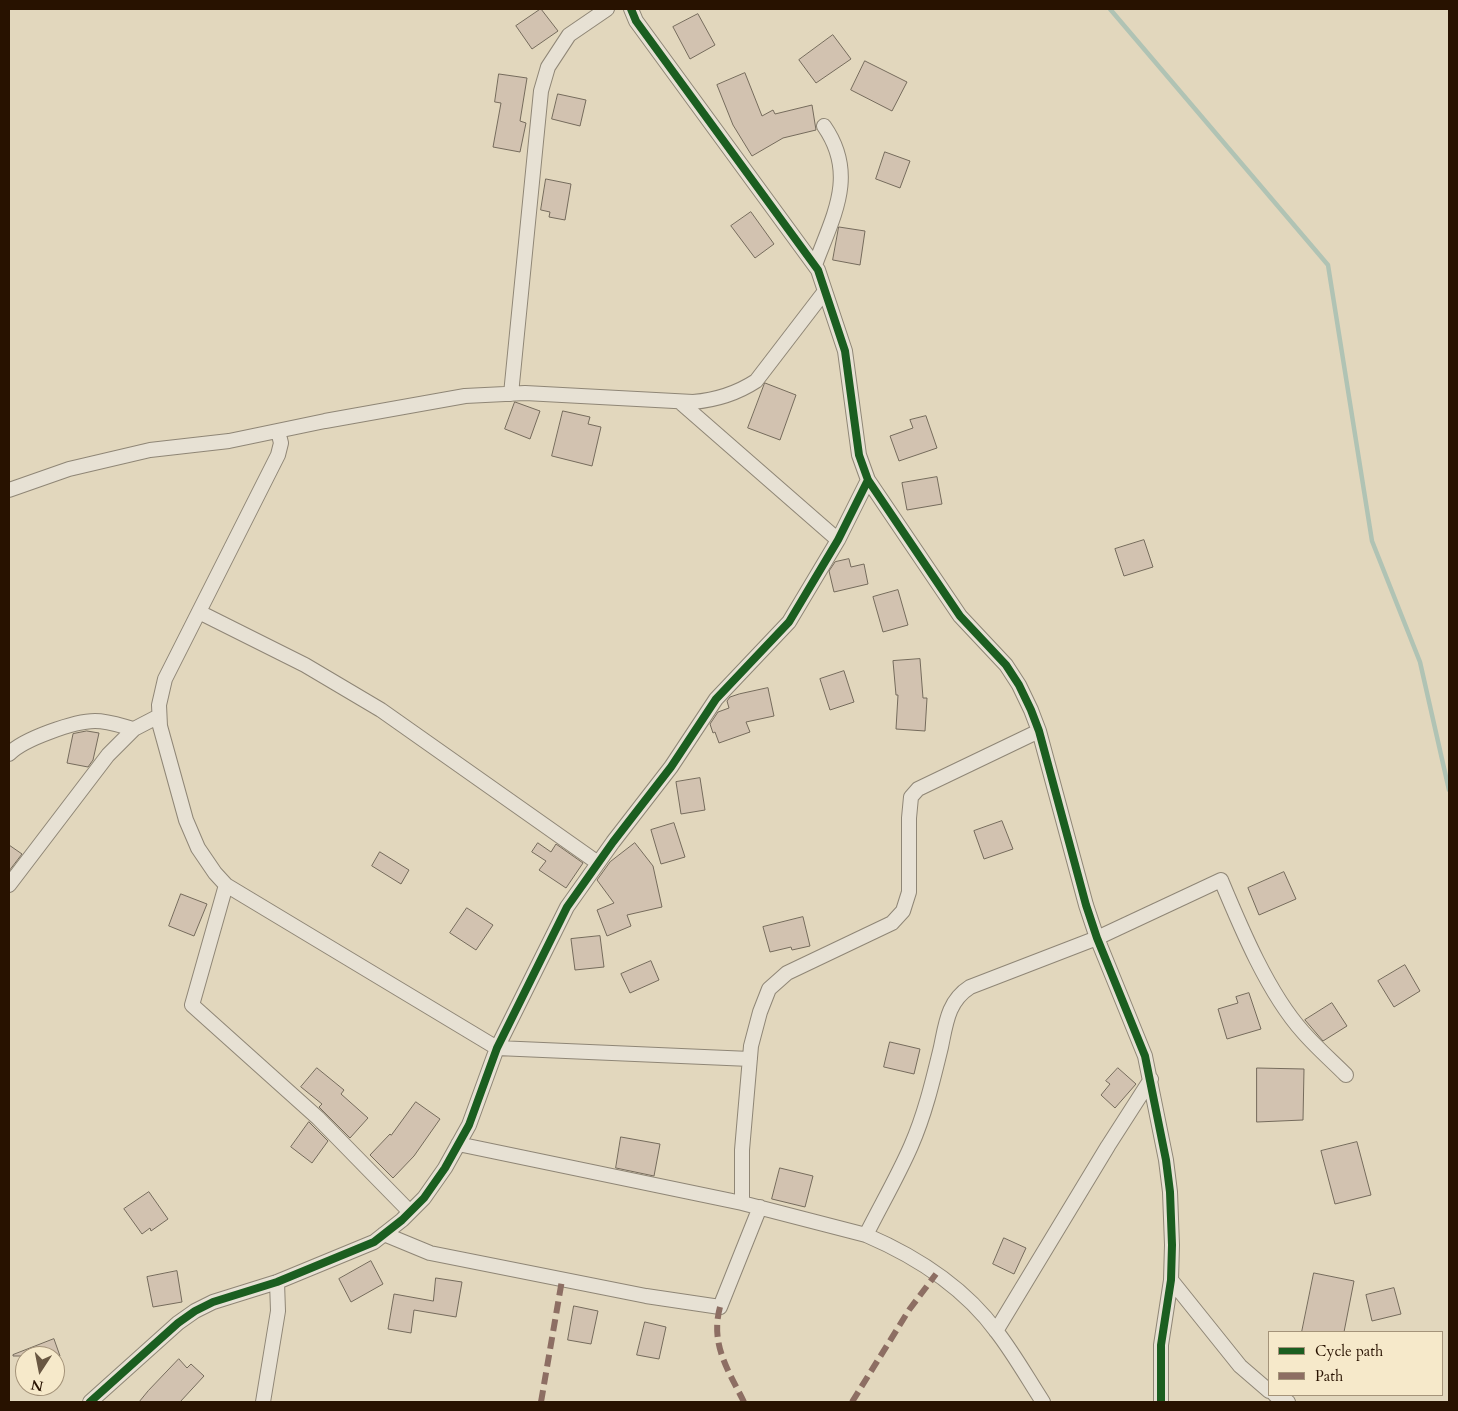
<!DOCTYPE html>
<html>
<head>
<meta charset="utf-8">
<style>
  body { margin:0 }
  #map { position:relative; width:1458px; height:1411px; overflow:hidden; background:#e2d7bd; font-family:Cardo,serif }
  canvas { display:block }
  .frame { position:absolute; inset:0; border:10px solid #281200; pointer-events:none }
  .legend { position:absolute; left:1268px; top:1331px; width:175px; height:65px; box-sizing:border-box; background:#f6e9ca; border:1px solid #a49379; margin:0; padding:6px 9px; list-style:none; font-size:15px; color:#281200 }
  .legend li { display:flex; align-items:center; gap:10px; height:25px }
  .legend b { width:25px; border:1px solid #a49379 }
  .north { position:absolute; left:15px; top:1346px; width:50px; height:50px; box-sizing:border-box; background:#f6e9ca; border:1px solid #a49379; border-radius:50%; rotate:191deg; font-size:14px; font-weight:700; line-height:20px; text-align:center; color:#281200 }
  .north::after { content:''; display:block; margin:auto; width:18px; height:22px; background:#695742; clip-path:polygon(50% 0,100% 100%,50% 72%,0 100%) }
</style>
</head>
<body>
<div id="map">
<canvas width="1458" height="1411"></canvas>
<div class="frame"></div>
<ul class="legend">
<li><b style="height:6px;background:#1b5e20"></b>Cycle path</li>
<li><b style="height:6px;background:#8d6e63"></b>Path</li>
</ul>
<div class="north">N</div>
</div>
<script>
const g = document.querySelector('canvas').getContext('2d');
g.lineJoin = 'round';
function stroke(path, color, width, dash) { g.strokeStyle = color; g.lineWidth = width; g.lineCap = dash ? 'butt' : 'round'; g.setLineDash(dash || []); g.stroke(path); }
function fillPath(path, color) { g.fillStyle = color; g.fill(path, 'evenodd'); }
stroke(new Path2D(`
  M1110 9 1328 265 1372 541 1420 662 1449 790`), '#b0c3b4', 4.5);
const building = new Path2D(`
  M541 9 558 31 532 49 516 26Z
  M698 14 715 45 690 59 673 27Z
  M833 35 851 59 816 83 799 60Z
  M865 61 907 82 892 111 851 90Z
  M745 73 762 116 773 110 775 114 812 105 816 130 783 138 752 156 733 125 717 85Z
  M499 74 527 78 520 121 526 123 520 152 493 147 501 103 495 102Z
  M558 94 586 100 580 126 552 119Z
  M885 152 910 161 900 188 876 179Z
  M546 179 571 184 565 220 549 217 550 212 541 210Z
  M751 212 774 244 755 258 731 226Z
  M839 227 865 231 860 265 833 260Z
  M765 383 796 395 780 440 748 428Z
  M515 402 540 411 530 439 505 429Z
  M563 411 590 417 588 424 601 427 592 466 552 456Z
  M926 416 937 448 899 461 890 436 913 428 910 420Z
  M937 477 942 504 907 510 902 483Z
  M1144 540 1153 567 1124 576 1115 549Z
  M849 559 851 567 864 564 868 584 834 592 829 571 835 562Z
  M898 590 908 625 883 632 873 597Z
  M920 659 923 698H927L925 731 896 729 898 695H896L893 661Z
  M844 671 854 702 830 710 820 679Z
  M768 688 774 716 746 722 750 732 719 743 715 732 713 733 710 724 718 712 729 708 727 701 730 697 739 694Z
  M87 731 99 733 93 760 88 767 67 763 73 734Z
  M700 778 705 810 681 814 676 782Z
  M1002 821 1013 849 984 859 974 831Z
  M674 823 685 857 661 864 651 830Z
  M538 843 551 852 556 844 583 863 566 888 539 870 546 861 532 852Z
  M635 843 653 866 662 907 627 915 631 926 607 936 597 910 614 903 597 880 610 862Z
  M9 845 22 854 9 871Z
  M380 852 409 870 401 884 372 866Z
  M1284 872 1296 899 1259 915 1248 888Z
  M181 894 207 904 194 936 169 926Z
  M467 908 493 925 476 950 450 933Z
  M803 917 810 946 792 950 791 947 770 952 763 927Z
  M600 936 604 967 575 970 571 939Z
  M651 961 659 980 630 993 621 974Z
  M1405 965 1420 991 1394 1007 1378 981Z
  M1249 993 1261 1029 1227 1039 1218 1009 1238 1003 1236 997Z
  M1332 1003 1347 1026 1323 1041 1305 1020Z
  M890 1042 920 1049 914 1074 884 1067Z
  M317 1068 344 1090 341 1094 368 1118 350 1138 319 1107 322 1104 301 1087Z
  M1118 1068 1136 1084 1115 1108 1101 1095 1110 1084 1106 1081Z
  M1257 1068 1304 1069 1303 1120 1257 1122Z
  M416 1102 440 1119 414 1156 393 1178 370 1155 390 1134 391 1135Z
  M309 1122 328 1141 312 1163 291 1147Z
  M621 1137 660 1144 654 1176 616 1168Z
  M1357 1142 1371 1195 1335 1204 1321 1151Z
  M780 1168 813 1176 805 1207 772 1199Z
  M149 1192 168 1219 151 1231 150 1228 142 1234 124 1209Z
  M1004 1238 1026 1248 1014 1274 993 1264Z
  M371 1261 383 1284 351 1302 339 1279Z
  M177 1271 182 1302 153 1307 147 1277Z
  M1314 1273 1354 1281 1344 1332H1302Z
  M436 1278 462 1282 456 1317 414 1310 411 1333 388 1329 394 1294 433 1301Z
  M1394 1288 1401 1314 1372 1321 1366 1295Z
  M574 1306 598 1311 591 1344 568 1340Z
  M645 1322 666 1327 659 1359 637 1355Z
  M54 1339 60 1356H13V1355Z
  M179 1359 187 1368 191 1364 204 1376 180 1402H139L148 1391Z`);
fillPath(building, '#d2c2b0');
stroke(building, '#756b5c', 1);
const minor = new Path2D(`
  M631 9 636 21 818 270 845 351 859 455 868 480 960 616 1006 665 1019 685 1031 710 1039 731 1086 905 1097 938 1145 1056 1166 1160 1170 1192 1172 1245 1171 1280 1161 1345V1402
  M815 265C833 216 858 175 824 126
  M511 394 541 91 548 67 569 35 607 9
  M680 402 838 540
  M278 431 281 443 278 455 165 679 159 705 160 726 186 820 198 848 215 873 226 885 497 1048 750 1059
  M9 490 69 469 150 450 229 441 325 421 465 396 525 393 693 402C716 400 736 394 756 381L825 291
  M199 612 305 665 381 710 598 863
  M9 754C23 739 75 721 95 721 108 721 122 726 134 729
  M9 885 108 755 134 729 159 716
  M226 885 192 1005 318 1118 410 1212
  M458 1144 742 1203 866 1235C915 1256 964 1287 997 1332 1014 1354 1028 1379 1043 1402
  M742 1203V1150L751 1046 760 1012 769 989 787 973 892 923 903 911 909 892V818L911 797 918 789 1039 731
  M384 1234 430 1253 646 1296 720 1307 760 1207
  M866 1235C881 1205 898 1176 911 1146 925 1114 933 1080 941 1047 946 1023 948 1001 970 987L1097 938 1221 880C1241 928 1268 993 1303 1032 1316 1047 1332 1061 1346 1075
  M1171 1280 1240 1366 1269 1391
  M996 1331 1108 1146 1151 1079
  M1275 1395 1288 1402
  M90 1402 178 1323 195 1311 213 1302 277 1282 374 1242 402 1220 424 1198 445 1168 469 1125 497 1048 567 907 613 842 671 767 716 699 789 622 838 540 868 480
  M263 1402 278 1311 277 1282`);
stroke(minor, '#8f8676', 16);
stroke(minor, '#e7e1d4', 14);
stroke(new Path2D(`
  M720 1307C710 1344 728 1370 744 1402
  M541 1402 562 1280
  M852 1402 909 1310 936 1274`), '#8d6e63', 6, [12, 6]);
stroke(new Path2D(`
  M631 9 636 21 818 270 845 351 859 455 868 480 960 616 1006 665 1019 685 1031 710 1039 731 1086 905 1097 938 1145 1056 1166 1160 1170 1192 1172 1245 1171 1280 1161 1345V1402
  M90 1402 178 1323 195 1311 213 1302 277 1282 374 1242 402 1220 424 1198 445 1168 469 1125 497 1048 567 907 613 842 671 767 716 699 789 622 838 540 868 480`), '#1b5e20', 8);
</script>
</body>
</html>
